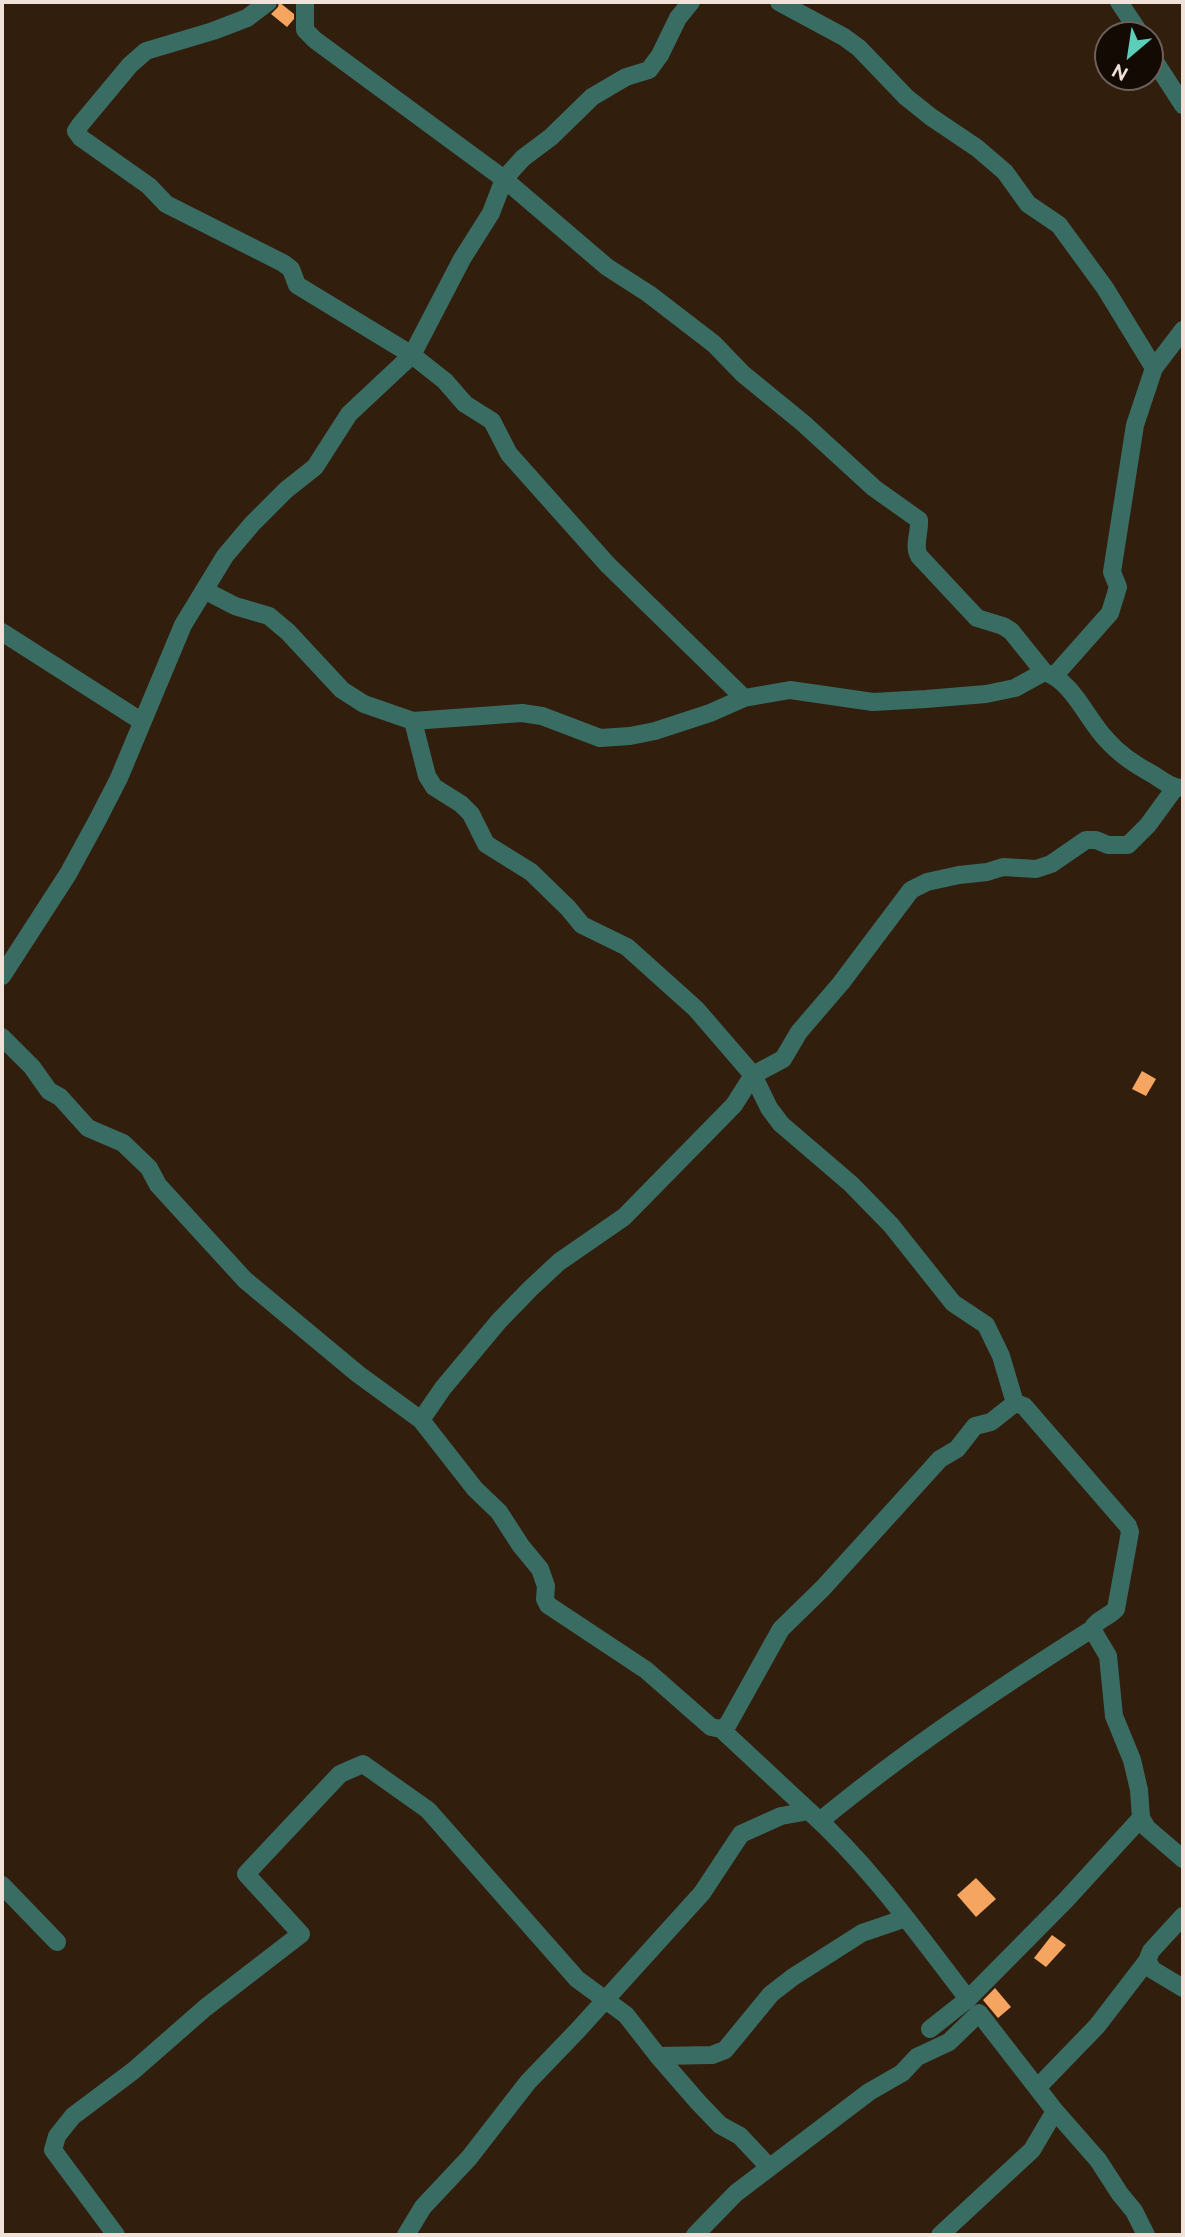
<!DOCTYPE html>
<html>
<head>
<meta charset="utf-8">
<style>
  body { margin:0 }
  #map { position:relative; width:1185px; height:2237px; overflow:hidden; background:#321e0d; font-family:Raleway,sans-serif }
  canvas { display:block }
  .frame { position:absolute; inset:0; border:4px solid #f0e2d8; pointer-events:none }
  .north { position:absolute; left:1094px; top:21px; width:70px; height:70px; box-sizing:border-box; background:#130a04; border:2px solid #6b6059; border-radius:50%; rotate:209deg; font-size:19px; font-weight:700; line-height:28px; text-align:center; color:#f0e2d8 }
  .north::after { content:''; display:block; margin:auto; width:24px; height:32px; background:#5cceba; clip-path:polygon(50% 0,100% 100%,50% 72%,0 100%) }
</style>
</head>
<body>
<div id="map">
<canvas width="1185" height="2237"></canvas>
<div class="frame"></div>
<div class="north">N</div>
</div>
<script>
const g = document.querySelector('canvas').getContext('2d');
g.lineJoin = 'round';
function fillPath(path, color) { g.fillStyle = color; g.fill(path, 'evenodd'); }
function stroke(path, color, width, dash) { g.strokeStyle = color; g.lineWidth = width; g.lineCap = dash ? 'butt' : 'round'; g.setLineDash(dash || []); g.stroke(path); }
fillPath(new Path2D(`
  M279 2 294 14V19L287 27 271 14 278 7Z
  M1142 1071 1156 1079 1146 1096 1132 1089Z
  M976 1878 996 1899 976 1917 957 1895Z
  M1052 1935 1066 1945 1046 1967 1034 1958Z
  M995 1988 1011 2007 998 2018 983 2000Z`), '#f6a560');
stroke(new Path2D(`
  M268 2 247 18 213 31 146 51 130 65 80 125 76 131 81 138 149 186 166 204 283 263 291 269 297 285 412 355 445 381 465 404 492 421 509 454 607 564 744 698
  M305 2V30L315 40 504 179 607 267 649 294 714 344 743 374 803 423 874 488 919 520C920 533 913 545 919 556L977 618 1003 626 1011 631 1044 672
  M779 2 844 37 859 48 906 97 931 117 977 148 1005 172 1028 204 1059 225 1105 288 1154 368
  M1119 2 1141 35
  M1150 54 1183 105
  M204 590 235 606 269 616 288 632 342 690 364 704 413 721 522 713 542 716 600 738 630 736 655 731 710 713 744 698 790 690 873 702 926 699 986 694 1015 688 1044 672C1073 681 1086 718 1106 739 1118 753 1137 766 1154 775 1163 781 1172 788 1183 788
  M2 632 141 721
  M1055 675 1110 613 1118 587 1112 572 1135 425 1154 368 1183 330
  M413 721 427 776 434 787 461 804 471 814 486 844 531 872 568 908 582 925 627 947 696 1009 753 1075 769 1108 781 1124 851 1184 891 1225 953 1303 986 1325 1001 1356 1015 1403
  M2 976 68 874 98 819 119 778 183 625 225 556 252 524 286 490 315 467 349 414 412 355 462 259 491 213 504 179 523 158 551 137 592 97 626 77 649 70 660 55 678 18 691 2
  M2 1037 32 1067 49 1091 60 1097 88 1128 123 1143 149 1168 158 1185 245 1280 358 1374 421 1420 475 1489 499 1512 521 1546 540 1569 546 1586 545 1599 548 1605 646 1670 711 1727 721 1729 728 1724 781 1629 823 1588 940 1459 957 1449 975 1426 991 1422 1015 1403 1024 1406 1128 1526 1130 1532 1116 1609C1109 1617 1097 1619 1092 1629L1108 1656 1114 1716 1132 1760 1139 1790 1141 1818 1147 1828 1183 1859
  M421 1420 443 1388 499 1321 530 1289 559 1262 624 1217 734 1105 753 1075 783 1059 799 1032 841 983 911 890 927 882 959 875 987 872 1003 867 1036 869 1051 864 1086 840H1096L1108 845H1128L1148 825 1175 788
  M721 1729 809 1811
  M820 1821C906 1750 999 1688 1092 1629
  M2 1885 57 1942
  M1183 1916 1151 1951 1147 1961 1153 1970 1183 1988
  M968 1999 1065 1901 1141 1818
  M658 2056 712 2055 725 2050 771 1994 793 1977 862 1933 906 1918
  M1038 2087 1097 2026 1147 1961
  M116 2235 53 2150 57 2136 73 2116 133 2071 205 2008 301 1934 246 1874 340 1774 363 1764 428 1810 577 1979 626 2015 658 2056 698 2102 720 2125 740 2136 769 2167
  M406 2235 423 2207 469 2158 528 2082 578 2030 702 1893 741 1834 781 1816 809 1811C870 1866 918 1934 968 1999L930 2029
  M695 2235 736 2193 869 2092 902 2073 917 2057 949 2042 979 2013 1055 2111 1098 2160 1120 2194 1134 2211 1146 2235
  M940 2235 1032 2150 1055 2111`), '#396d63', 18);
</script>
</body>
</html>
